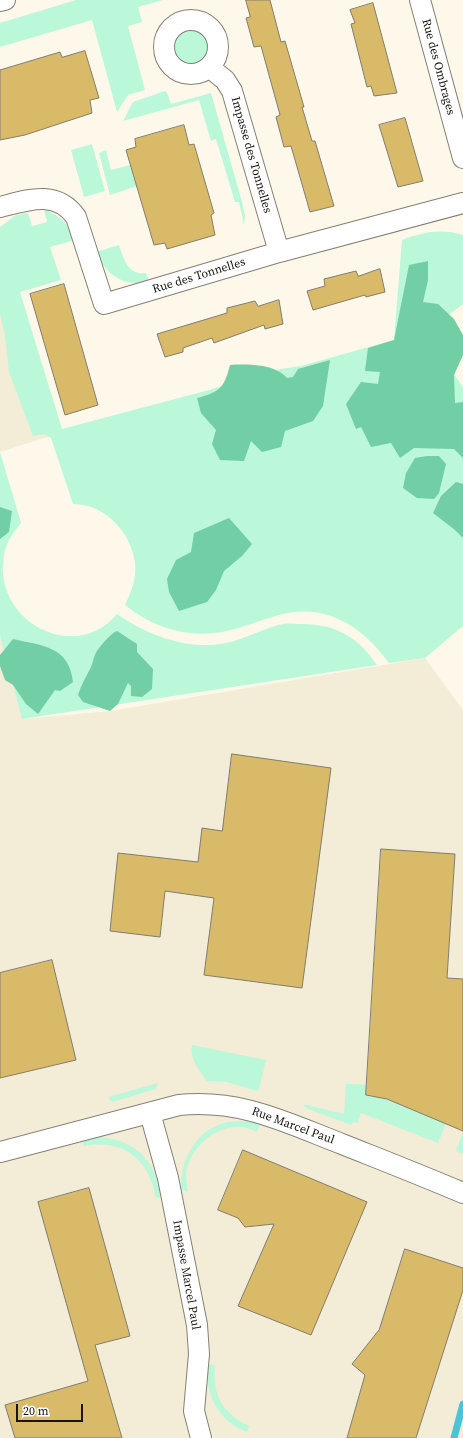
<!DOCTYPE html>
<html>
<head>
<meta charset="utf-8">
<style>
  body { margin:0 }
  #map { position:relative; width:463px; height:1438px; overflow:hidden; background:#fef8ea; font-family:"Source Serif 4",serif }
  canvas { display:block }
  .scale { position:absolute; left:16px; top:1404px; width:67px; height:18px; box-sizing:border-box; border:2px solid #161410; border-top:0; padding-left:5px; font-size:12px; line-height:14px; white-space:nowrap; color:#161410; -webkit-text-stroke:3px #fff; paint-order:stroke }
</style>
</head>
<body>
<div id="map">
<canvas width="463" height="1438"></canvas>
<div class="scale">20 m</div>
</div>
<script>
const g = document.querySelector('canvas').getContext('2d');
g.lineJoin = 'round';
function fillPath(path, color) { g.fillStyle = color; g.fill(path, 'evenodd'); }
function stroke(path, color, width, dash) { g.strokeStyle = color; g.lineWidth = width; g.lineCap = dash ? 'butt' : 'round'; g.setLineDash(dash || []); g.stroke(path); }
function label(font, color, halo, rows, align = 'center') {
  g.font = font + ' "Source Serif 4",serif'; g.lineWidth = 3; g.setLineDash([]); g.textBaseline = 'middle'; g.strokeStyle = halo; g.fillStyle = color; for (const [text, x, y, turn = 0] of rows) {
    g.save(); g.translate(x, y); g.rotate((+turn || 0) * Math.PI / 180); g.textAlign = isNaN(turn) ? turn : align; if (halo) g.strokeText(text, 0, 0); g.fillText(text, 0, 0); g.restore();
  }
}
fillPath(new Path2D(`
  M0 275 51 437H47L0 452Z
  M0 636 22 719 110 711 425 658 463 710V1438H0Z`), '#f3ecd7');
fillPath(new Path2D(`
  M76 0H163L138 7 142 22 128 26 145 90 128 95 117 112 92 20 0 47V23Z
  M173 46a18 18 0 1 1 36 0a18 18 0 1 1-36 0Z
  M165 91 167 93 171 104 211 93 242 202 245 216 244 225 239 202H235L216 139 211 141 199 100 123 121 133 102Z
  M92 144 105 191 84 197 71 150Z
  M106 150 111 170 130 165 137 186 110 195 99 153Z
  M44 209C59 215 69 224 75 240L50 247 61 280 20 292 62 429 209 390 274 370 301 366 394 340 402 240C422 232 442 228 463 235V304L425 333 463 387V626L425 658 389 663C365 629 328 603 283 614 263 619 243 628 222 632 187 638 153 628 125 605 131 592 137 578 135 563 131 532 105 504 73 504L51 438 45 434 33 436 9 372 5 335 0 314V227L16 215 28 213 32 226 47 222Z
  M119 245C124 259 127 275 146 273L149 282C124 288 105 274 96 252Z
  M0 452 21 523C17 528 12 534 9 540 4 550 2 562 3 573 7 629 79 660 117 614 147 635 188 651 226 643 245 639 264 628 283 624 289 623 296 624 301 624 336 624 358 637 377 665L22 719 0 636Z
  M192 1045 266 1060 259 1089 257 1091 227 1082 207 1081C200 1071 189 1059 192 1045Z
  M158 1083 156 1089 112 1102 108 1097Z
  M346 1084 384 1085 383 1098 446 1123 438 1143 361 1113 357 1123 353 1122 351 1125 306 1108 303 1104 344 1114Z
  M246 1121 260 1123 257 1132C250 1129 243 1126 235 1127 212 1128 189 1150 186 1173 186 1179 187 1186 188 1192L181 1189C180 1161 195 1131 224 1123 231 1121 239 1121 246 1121Z
  M463 1133V1154L456 1151Z
  M101 1137C140 1142 153 1161 163 1197L156 1198C149 1159 124 1139 84 1146L82 1140Z
  M209 1364 215 1365C212 1394 222 1413 249 1426L247 1432C219 1421 203 1394 209 1364Z`), '#bbf7d9');
fillPath(new Path2D(`
  M428 261V280L423 302 438 304 454 319 463 335V355L454 375 455 403 463 402V458L454 449 414 448 400 458 391 443 371 447 361 427 356 429 346 404 361 382 378 384 380 372 365 371 368 348 394 340 409 265Z
  M330 360 323 406 313 421 285 431 281 447 262 452 251 441 244 461 220 460 212 444 216 430 201 413 197 398C220 392 224 388 230 365 248 364 275 364 287 378L293 377 298 369Z
  M427 456H439L446 464 439 493 434 499 417 498 403 488 406 473 415 458Z
  M456 482 463 484V538L455 530 433 513 441 496Z
  M0 507 12 511 9 532 0 539Z
  M229 518 252 544 242 556 224 571 216 590 207 602 179 611 169 592 167 579 176 560 191 552 194 533Z
  M117 631 137 644V652L153 669 152 689 142 697 131 696V686L128 683 118 704 110 711 83 702 78 695C81 685 86 677 91 667 93 663 93 659 95 655 97 649 111 633 117 631Z
  M13 639C43 646 69 646 73 682L60 691 55 690 38 714 26 704 13 685 5 680 0 666V655Z`), '#72cea5');
stroke(new Path2D(`
  M454 1438 463 1404`), '#4dc3d8', 7);
const building = new Path2D(`
  M246 0H270L281 42 285 41 304 107H302L312 141H315L334 206 310 212 291 146 284 147 276 117 280 115 261 46 254 47 246 18 250 17Z
  M373 3 397 93 374 96 371 86 367 87 351 24 355 23 350 10Z
  M85 51 99 98 90 100 92 113 25 135 0 140V70L60 52 62 57Z
  M405 118 423 181 398 187 379 125Z
  M184 125 189 145 194 144 214 213 211 215 215 235 167 249 165 243 154 245 126 150 136 147 135 139Z
  M380 269 385 292 366 297 365 295 313 310 307 291 325 286 324 279 356 271 358 276Z
  M64 284 98 405 65 415 30 294Z
  M279 300 283 324 265 329 264 325 214 343 212 338 183 348V352L165 357 157 334 227 313V308L255 301 258 306Z
  M232 754 331 768 302 988 204 975 214 898 165 891 160 937 110 931 118 853 198 862 202 828 222 831Z
  M381 849 455 854 447 978 463 979V1131L387 1099 366 1095Z
  M52 960 76 1060 0 1078V973Z
  M243 1150 367 1202 311 1335 238 1306 274 1224 245 1227 238 1218 218 1210Z
  M89 1188 130 1336 95 1345 122 1438H15L5 1405 88 1381 38 1202Z
  M405 1249 463 1268V1290L416 1438H347L365 1375 352 1364 379 1330Z`);
fillPath(building, '#d9ba68');
stroke(building, '#817d70', 1);
const minor = new Path2D(`
  M420 0 463 158
  M0 1 5 0
  M164 47a27 27 0 1 1 54 0a27 27 0 1 1-54 0Z
  M209 67 225 80 232 91 279 252
  M0 207C28 200 56 189 76 217L104 304 279 252 463 203
  M150 1113 168 1178 197 1325 199 1354 194 1411 201 1438
  M0 1152 179 1105C241 1099 285 1122 342 1144 382 1160 423 1176 463 1193`);
stroke(minor, '#858074', 22);
stroke(minor, '#fff', 20);
label('12px', '#161410', '#fff', [
  ["Rue des Ombrages",438,67,75],
  ["Impasse des Tonnelles",251,155,74],
  ["Rue des Tonnelles",199,276,-17],
  ["Rue Marcel Paul",293,1126,20],
  ["Impasse Marcel Paul",186,1275,80]
]);
</script>
</body>
</html>
